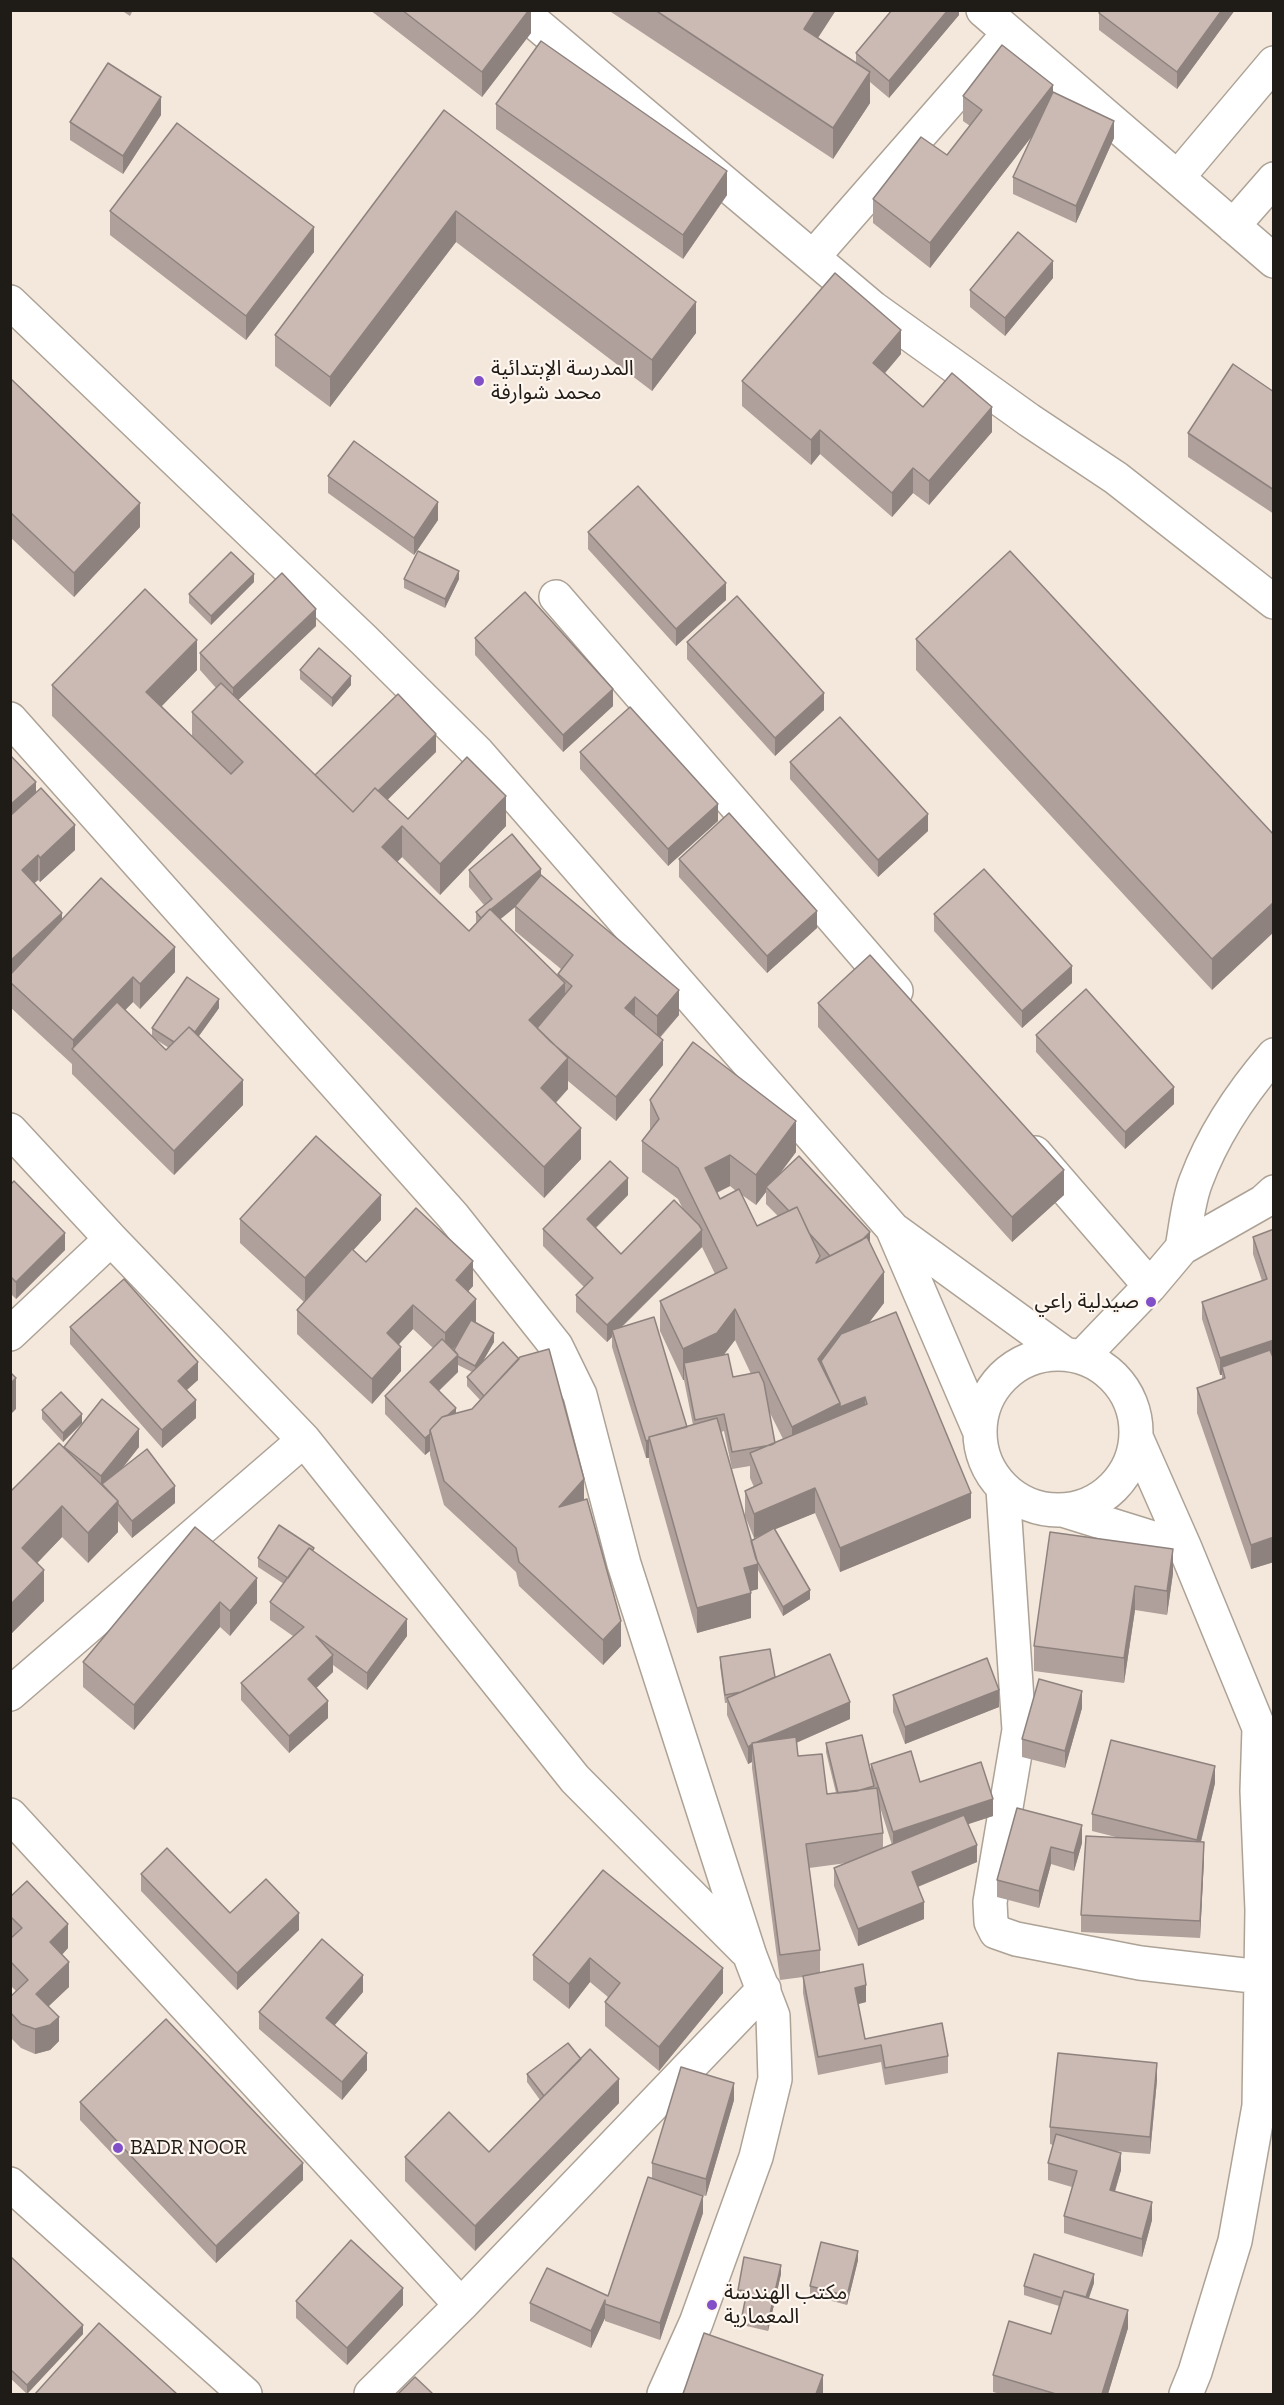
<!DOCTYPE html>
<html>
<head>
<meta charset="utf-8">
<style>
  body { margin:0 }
  #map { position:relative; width:1284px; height:2405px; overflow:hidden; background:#f4e8dc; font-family:"Zilla Slab",serif }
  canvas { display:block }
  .frame { position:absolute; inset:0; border:12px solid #1f1b17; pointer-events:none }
</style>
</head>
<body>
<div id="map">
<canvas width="1284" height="2405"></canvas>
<div class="frame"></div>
</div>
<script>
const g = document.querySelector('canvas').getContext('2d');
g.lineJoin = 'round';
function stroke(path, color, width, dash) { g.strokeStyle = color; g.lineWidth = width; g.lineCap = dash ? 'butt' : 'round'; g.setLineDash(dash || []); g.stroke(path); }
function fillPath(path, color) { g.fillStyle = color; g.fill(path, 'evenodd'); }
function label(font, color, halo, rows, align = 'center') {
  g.font = font + ' "Zilla Slab","Noto Sans Arabic",serif'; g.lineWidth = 4.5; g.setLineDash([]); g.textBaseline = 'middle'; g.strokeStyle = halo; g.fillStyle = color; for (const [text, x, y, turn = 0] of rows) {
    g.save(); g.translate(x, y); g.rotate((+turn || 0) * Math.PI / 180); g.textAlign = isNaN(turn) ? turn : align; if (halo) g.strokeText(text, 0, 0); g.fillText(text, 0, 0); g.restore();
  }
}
const minor = new Path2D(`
  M520 10 873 308 1029 420 1116 478 1274 602
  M983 10 1274 261
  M1178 177 1274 63
  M1233 226 1274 179
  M813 257 1009 33
  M10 302 365 641 478 753 893 1229 1065 1354
  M556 597 896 991
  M10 719 453 1216 556 1346 580 1395 624 1564 750 1956 773 2016 775 2079 756 2157 696 2323 664 2394
  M10 1130 111 1239 304 1440 575 1779 745 1950
  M1035 1153 1150 1286
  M893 1230 979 1430
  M1182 1248C1186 1227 1188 1201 1196 1181 1213 1135 1242 1092 1274 1055
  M10 1334 111 1239
  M980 1432a78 78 0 1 1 156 0a78 78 0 1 1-156 0Z
  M1082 1357 1150 1286 1182 1248 1263 1202 1274 1192
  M1136 1437 1185 1548 1259 1728 1257 1791 1262 1910 1259 2106 1235 2241 1195 2372 1186 2394
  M1003 1489 1019 1730 990 1902 991 1922 996 1932 1016 1939 1140 1963 1261 1977
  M1066 1511 1185 1548
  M10 1694 304 1440
  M10 1815 461 2305
  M10 2184 245 2394
  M371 2394 461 2305 764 1989`);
stroke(minor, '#ada296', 36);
stroke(minor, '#fff', 33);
fillPath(new Path2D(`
  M121 10H133L130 16Z
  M370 10H531V33L482 97Z
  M608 10H836L818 38 856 63V53L959 10V15L889 98 870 82V103L833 159Z
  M1101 10H1235L1177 89 1099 30V13Z
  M1053 92 1114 138 1076 223 1013 194V177L1032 136 930 268 873 223V199L947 155 970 126 963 121V96Z
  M496 104 727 195 683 259 496 129Z
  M444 110 696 333 652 391 456 242 330 407 275 366V335Z
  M161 115 123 174 70 140V122Z
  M110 211 314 252 246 340 110 235Z
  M1053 278 1005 336 970 307V290Z
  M901 354 885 373 923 407 992 432 929 505 913 493 892 517 820 454 811 465 742 406V381Z
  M10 378 140 527 74 597 10 537Z
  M1274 392V514L1188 457V433Z
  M328 476 438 520 414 555 328 493Z
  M588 532 726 600 676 646 588 549Z
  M404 579H459L445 608 404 588Z
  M254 582 211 625 189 603V594Z
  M316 626 238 700 315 775 436 752 387 799 408 819 506 826 440 895 402 857 397 862 469 931 476 923V912L484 905 469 887V870L541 875 679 1015 660 1038 663 1065 616 1121 568 1081V1089L556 1103 581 1159 544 1198 52 716V685L197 670 162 706 192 736V712L216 688 200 670V653ZM515 907V931L561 969 558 974V976L500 919Z
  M475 638 613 706 563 752 475 655Z
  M916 639 1274 835 1212 990 916 670Z
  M687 642 824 710 775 756 687 659Z
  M300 670 351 685 332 707 300 679Z
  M580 752 718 821 668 866 580 769Z
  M10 755 75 850 40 882 38 880 34 883 62 920 175 972 140 1009 133 1002 125 1010 166 1050 169 1048 152 1037V1028L219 1008 199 1036 243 1105 174 1175 72 1074V1064L10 1007Z
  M790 762 928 831 878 877 790 779Z
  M679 859 817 928 767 973 679 877Z
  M934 914 1072 983 1022 1028 934 931Z
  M818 1003 1064 1195 1012 1242 818 1027Z
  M1036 1035 1174 1104 1125 1149 1036 1052Z
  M650 1100 796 1152 779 1175 870 1244 884 1303 868 1323 971 1518 840 1572 815 1513 775 1529 810 1599 783 1616 758 1570V1589L750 1591 751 1618 697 1633 649 1462V1458H646L612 1347V1337L607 1342 576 1312V1295L584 1287 543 1246V1229L628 1195 596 1228 621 1254 683 1209 678 1199 642 1172V1141L650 1131ZM730 1186 736 1191 720 1199 717 1193ZM766 1192V1204L778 1216 757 1226 742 1195 756 1205ZM702 1247 715 1274 660 1301V1331L683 1380H684L693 1425 687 1427 622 1327ZM735 1340 751 1374 733 1377 723 1355ZM769 1411 783 1439 775 1443ZM724 1431 732 1469 750 1466V1478L754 1487 745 1491V1516L754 1538 761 1535 751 1541 721 1432Z
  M10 1185 65 1250 16 1299 10 1293Z
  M240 1219 381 1220 353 1250 366 1262 473 1286 468 1291 476 1323 494 1342 483 1361 584 1500 621 1646 603 1665 519 1586 516 1572 444 1505 430 1455V1451L425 1455 385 1414V1396L433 1348 413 1329 399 1344 401 1371 372 1404 297 1334V1310L304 1302 240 1243ZM458 1365 472 1372 467 1377V1386L480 1400 472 1409 456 1413 439 1391 458 1372Z
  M1274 1229V1357H1272L1274 1360V1562L1251 1569 1197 1413V1388L1222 1379V1375H1220L1202 1319V1302L1262 1281 1253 1254V1237Z
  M70 1327 198 1380 186 1390 196 1418 162 1448 70 1344Z
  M42 1410 82 1423 63 1442 42 1419Z
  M64 1447H139L122 1469 175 1503 132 1538 118 1521V1532L88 1563 62 1537 37 1563 44 1601 10 1635V1492L64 1448Z
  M1173 1549V1573L1167 1615 1135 1610 1124 1683 1034 1671V1646Z
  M314 1552 407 1636 367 1690 333 1665V1672L316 1688 328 1718 289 1753 241 1700V1683L293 1636 270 1620V1602L284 1584 258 1567V1558Z
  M257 1578V1603L230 1636 220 1627 134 1730 83 1687V1662Z
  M720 1657 775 1677 850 1719 796 1743 798 1756 827 1794 836 1793 826 1752V1743L871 1773V1764L920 1782 993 1816 968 1824 977 1862 918 1887 924 1919 858 1946 834 1886V1868L847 1863 809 1868 820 1950V1973L866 2002 858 2004 865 2039 948 2056V2073L885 2085 881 2062 818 2075 803 1993V1977L780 1980 752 1768V1762L748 1764 727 1715V1703H725L720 1666ZM880 1807 892 1845 883 1848V1833Z
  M893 1695 999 1707 905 1744 893 1712Z
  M1082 1708 1065 1768 1022 1757V1739Z
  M1215 1783 1201 1842 1204 1859 1200 1938 1081 1932V1915L1120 1838 1092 1831V1814Z
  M1017 1808 1082 1843 1074 1871 1051 1864 1039 1908 997 1897V1880Z
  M603 1870 723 1993 659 2071 605 2026V2002L608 1997 590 1982 569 2009 533 1980V1955Z
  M141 1874 230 1913 299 1930 237 1990 141 1891Z
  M10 1897 68 1948 62 1955 69 1987 49 2006 59 2041 50 2050 35 2054 21 2048 10 2037V1997L16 1991 10 1985Z
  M363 1992 335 2025 367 2070 342 2100 259 2029V2012Z
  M581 2059 619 2103 475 2251 405 2181V2157L489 2152 540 2100 527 2082V2074Z
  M1157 2080 1150 2154 1114 2151 1121 2170 1115 2192 1152 2220 1142 2257 1064 2233V2216L1072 2187 1048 2180V2163L1053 2145 1050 2144V2127Z
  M734 2100 706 2196 691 2192 703 2213 660 2340 605 2321V2318L591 2348 530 2321V2303L608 2296 652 2179V2163Z
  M80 2102 303 2180 216 2263 80 2120Z
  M10 2256 83 2334 27 2394 10 2378Z
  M858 2260 847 2305 810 2295V2286Z
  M781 2274 768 2331 742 2325V2316L745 2300 738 2298V2290Z
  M1094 2283 1089 2298 1128 2328 1108 2394H1000L993 2392V2375L1051 2334 1059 2306 1024 2295V2286Z
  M296 2301 403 2305 347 2365 296 2318Z`), '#afa09b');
fillPath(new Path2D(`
  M529 10H531V33L482 97V72Z
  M816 10H836L804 59V29Z
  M948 10H959V15L889 98V81Z
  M1222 10H1235L1177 89V72Z
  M870 72V103L833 159V128Z
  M1053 85V109L930 268V243Z
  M161 97V115L123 174V156Z
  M1114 121V138L1076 223V206Z
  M727 171V195L683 259V235Z
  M456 211V242L330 407V377Z
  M314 227V252L246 340V316Z
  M1053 261V278L1005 336V318Z
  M696 302V333L652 391V360Z
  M901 330V354L873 387V363Z
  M992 407V432L929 505V481Z
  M820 430V454L811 465V440Z
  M913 468V493L892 517V493Z
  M438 502V520L414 555V538Z
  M140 503V527L74 597V573Z
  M459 571V579L445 608V599Z
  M254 574V582L211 625V616Z
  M726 583V600L676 646V629Z
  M316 609V626L233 705V688Z
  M197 640V670L146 722V692Z
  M351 676V685L332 707V698Z
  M613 689V706L563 752V735Z
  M824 693V710L775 756V738Z
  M436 734V752L350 837V819Z
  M36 782V799L10 823V805Z
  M506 796V826L440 895V864Z
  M718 804V821L668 866V849Z
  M928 814V831L878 877V860Z
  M75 825V850L40 882V858Z
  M402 826V857L382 877V847Z
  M38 855V880L22 895V870Z
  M541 869V886L481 935V918Z
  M1274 902V932L1212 990V959Z
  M817 911V928L767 973V956Z
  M62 913V938L10 982V961Z
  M175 947V972L140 1009V984Z
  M1072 966V983L1022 1028V1011Z
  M133 977V1002L80 1057 73 1050V1040Z
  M565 983V1014L544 1036 529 1020Z
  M679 990V1015L657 1040V1016Z
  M635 997V1022L625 1008Z
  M219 999V1008L183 1058V1049Z
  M663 1040V1065L616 1121V1097Z
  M568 1058V1089L541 1118V1088Z
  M243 1080V1105L174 1175V1151Z
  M1174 1087V1104L1125 1149V1132Z
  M796 1121V1152L768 1189 766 1187V1192L756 1205V1175Z
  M581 1128V1159L544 1198V1167Z
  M730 1155V1186L705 1198V1168Z
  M1064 1170V1195L1012 1242V1217Z
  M628 1178V1195L587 1236V1219Z
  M381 1195V1220L305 1303V1278Z
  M702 1230V1247L613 1335 612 1330V1337L607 1342V1325Z
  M870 1232V1249L837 1263Z
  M65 1233V1250L16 1299V1282Z
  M473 1261V1286L456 1305V1280Z
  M884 1272V1303L828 1377 821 1361V1385L818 1359Z
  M476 1299V1323L445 1358V1333Z
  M413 1305V1329L387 1357V1333Z
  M735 1309V1340L717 1364 684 1363V1380H683V1349Z
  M494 1333V1342L475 1375V1366Z
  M1274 1340V1357L1224 1374 1222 1367V1375H1220V1358Z
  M401 1347V1371L372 1404V1379Z
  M458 1355V1372L430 1399V1382Z
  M198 1362V1380L178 1398V1381Z
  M16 1378V1409L10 1415V1384Z
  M865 1397V1421L840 1431V1407Z
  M196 1400V1418L162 1448V1430Z
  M840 1403V1434L792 1457V1427Z
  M456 1408V1425L430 1433Z
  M82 1414V1423L63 1442V1433Z
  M139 1429V1447L106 1488 102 1484V1492L101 1494V1476Z
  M430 1434V1451L425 1455V1438Z
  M649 1440V1458H646V1441Z
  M584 1479V1503L559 1507Z
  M175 1486V1503L132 1538V1521Z
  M815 1488V1513L754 1538V1514Z
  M971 1493V1518L840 1572V1548Z
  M118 1501V1532L88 1563V1533Z
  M62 1506V1537L22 1579V1548Z
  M1274 1537V1562L1251 1569V1545Z
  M1173 1549V1573L1167 1615V1591Z
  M758 1564V1589L744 1593V1568Z
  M44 1570V1601L10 1635V1605Z
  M257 1578V1603L230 1636V1611Z
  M1135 1586V1610L1124 1683V1658Z
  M810 1590V1599L783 1616V1607Z
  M751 1593V1618L697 1633V1608Z
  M220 1602V1627L134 1730V1705Z
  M407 1619V1636L367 1690V1673Z
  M621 1621V1646L603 1665V1640Z
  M333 1655V1672L308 1696V1679Z
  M999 1690V1707L905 1744V1727Z
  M1082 1691V1708L1065 1768V1751Z
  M328 1701V1718L289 1753V1736Z
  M850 1702V1719L755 1761 752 1744Z
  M752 1745V1762L748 1764V1747Z
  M1215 1766V1783L1197 1857V1840Z
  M993 1799V1816L893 1849V1832Z
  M1082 1825V1843L1074 1871V1853Z
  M1204 1842V1859L1200 1938V1921Z
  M977 1845V1862L912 1889V1872Z
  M1051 1847V1864L1039 1908V1891Z
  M924 1902V1919L858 1946V1929Z
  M299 1913V1930L237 1990V1973Z
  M68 1924V1948L50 1967V1942Z
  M590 1958V1982L569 2009V1984Z
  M69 1962V1987L36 2018V1994Z
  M723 1968V1993L659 2071V2047Z
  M363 1975V1992L326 2035V2018Z
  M866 1985V2002L855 2005V1988Z
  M59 2017V2041L50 2050 35 2054V2029Z
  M367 2053V2070L342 2100V2082Z
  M1157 2063V2080L1150 2154V2137Z
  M619 2079V2103L475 2251V2226Z
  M734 2083V2100L706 2196V2179Z
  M1121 2153V2170L1110 2207V2190Z
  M303 2163V2180L216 2263V2246Z
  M703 2196V2213L660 2340V2323Z
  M1152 2202V2220L1142 2257V2239Z
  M858 2251V2260L847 2305V2296Z
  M781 2265V2274L768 2331V2323Z
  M1094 2274V2283L1083 2314V2305Z
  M403 2288V2305L347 2365V2348Z
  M605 2300V2318L591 2348V2331Z
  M1128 2310V2328L1108 2394H1102Z
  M83 2325V2334L27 2394V2385Z
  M823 2375V2394H816Z`), '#8e827e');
const building = new Path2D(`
  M402 10H529L482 72Z
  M655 10H816L804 29 870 72 833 128Z
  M892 10H948L889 81 856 53Z
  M1101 10H1222L1177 72 1099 13Z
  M541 41 727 171 683 235 496 104Z
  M1002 45 1053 85 930 243 873 199 921 137 947 155 982 110 963 96Z
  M108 63 161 97 123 156 70 122Z
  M1053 92 1114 121 1076 206 1013 177Z
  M444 110 696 302 652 360 456 211 330 377 275 335Z
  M177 123 314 227 246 316 110 211Z
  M1018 232 1053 261 1005 318 970 290Z
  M835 273 901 330 873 363 923 407 952 373 992 407 929 481 913 468 892 493 820 430 811 440 742 381Z
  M1233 364 1274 392V490L1188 433Z
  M10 378 140 503 74 573 10 512Z
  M354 441 438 502 414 538 328 476Z
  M638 486 726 583 676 629 588 532Z
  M418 551 459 571 445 599 404 579Z
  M1010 551 1274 835V902L1212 959 916 639Z
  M231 552 254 574 211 616 189 594Z
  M282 573 316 609 233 688 200 653Z
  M145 589 197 640 146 692 231 774 243 762 192 712 221 683 353 812 375 788 408 819 467 757 506 796 440 864 402 826 382 847 469 931 490 909 565 983 529 1020 568 1058 541 1088 581 1128 544 1167 52 685Z
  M525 592 613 689 563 735 475 638Z
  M737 596 824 693 775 738 687 642Z
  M319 648 351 676 332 698 300 670Z
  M398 694 436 734 378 791 375 788 353 812 315 775Z
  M630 707 718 804 668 849 580 752Z
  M840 717 928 814 878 860 790 762Z
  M10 755 36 782 10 805Z
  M41 788 75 825 40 858 38 855 22 870 62 913 10 961V816Z
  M729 813 817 911 767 956 679 859Z
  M512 834 541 869 490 910V909L481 918 476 912 492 899 469 870Z
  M984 869 1072 966 1022 1011 934 914Z
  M541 875 679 990 657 1016 635 997 625 1008 663 1040 616 1097 551 1042 537 1028 572 986 558 974 573 955 515 906Z
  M101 878 175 947 140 984 133 977 73 1040 10 982V975Z
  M870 955 1064 1170 1012 1217 818 1003Z
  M187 977 219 999 195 1032 189 1027 174 1042 152 1028Z
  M1086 989 1174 1087 1125 1132 1036 1035Z
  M117 1002 166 1050 189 1027 243 1080 174 1151 72 1049Z
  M693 1042 796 1121 756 1175 730 1155 705 1168 720 1199 739 1189 757 1226 797 1207 820 1256 816 1263 867 1237 884 1272 818 1359 840 1403 792 1427 735 1309 717 1333 683 1349 660 1301 727 1268 678 1168 642 1141 659 1119 650 1100Z
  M316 1136 381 1195 305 1278 240 1219Z
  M799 1156 870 1232 862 1240 830 1256 809 1233 797 1207 789 1211 766 1187Z
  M610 1161 628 1178 587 1219 621 1254 674 1200 699 1225 702 1230 607 1325 576 1295 593 1278 543 1229Z
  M14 1181 65 1233 16 1282 10 1276V1185Z
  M416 1208 473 1261 456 1280 476 1299 445 1333 413 1305 387 1333 401 1347 372 1379 297 1310 352 1249 366 1262Z
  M1274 1229V1340L1220 1358 1202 1302 1267 1279 1253 1237Z
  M124 1279 198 1362 178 1381 196 1400 162 1430 70 1327Z
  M896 1312 971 1493 840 1548 815 1488 754 1514 745 1491 762 1483 750 1453 867 1404 865 1397 840 1407V1403L821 1361 841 1334Z
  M654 1317 687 1427 649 1437V1440L646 1441 612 1330Z
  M471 1320 494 1333 475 1366 457 1356 458 1355 454 1350Z
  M442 1339 458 1355 430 1382 456 1408 448 1415 442 1417 430 1430V1434L425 1438 385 1396Z
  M503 1342 519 1359 484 1396 467 1377Z
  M549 1349 584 1479 559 1507 587 1499 621 1621 603 1640 519 1562 516 1548 444 1481 430 1430 442 1417 472 1409 520 1357Z
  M1270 1350 1274 1360V1537L1251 1545 1197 1388 1225 1378 1222 1367Z
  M728 1354 733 1377 759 1372 764 1383 775 1443 771 1445 732 1452 724 1414 695 1420 684 1363Z
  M10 1372 16 1378 10 1384Z
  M61 1392 82 1414 63 1433 42 1410Z
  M102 1399 139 1429 101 1476 64 1447Z
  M717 1418 758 1564 744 1568 751 1593 697 1608 649 1437Z
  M59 1443 118 1501 88 1533 62 1506 22 1548 44 1570 10 1605V1492Z
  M147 1449 175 1486 132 1521 118 1504V1501L102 1484Z
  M279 1525 314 1548 313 1550 309 1548 288 1578 258 1558Z
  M195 1527 257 1578 230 1611 220 1602 134 1705 83 1662Z
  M774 1528 810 1590 783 1607 756 1559 751 1541Z
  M1050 1532 1173 1549 1167 1591 1135 1586 1124 1658 1034 1646Z
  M309 1548 407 1619 367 1673 316 1636 333 1655 308 1679 328 1701 289 1736 241 1683 304 1627 270 1602Z
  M770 1649 775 1677 741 1692 725 1695 720 1657Z
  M830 1654 850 1702 757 1742 752 1743V1744L748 1747 727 1698Z
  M987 1658 999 1690 905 1727 893 1695Z
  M1039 1679 1082 1691 1065 1751 1022 1739Z
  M862 1735 874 1786 857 1791 838 1793 826 1743Z
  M796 1737 798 1756 822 1754 827 1794 877 1788 883 1833 806 1844 820 1950 780 1955 752 1743Z
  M1111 1740 1215 1766 1197 1840 1092 1814Z
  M911 1751 920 1782 981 1762 993 1799 893 1832 871 1764Z
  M1017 1808 1082 1825 1074 1853 1051 1847 1039 1891 997 1880Z
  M964 1815 977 1845 912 1872 924 1902 858 1929 834 1868Z
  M1086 1836 1204 1842 1200 1921 1081 1915Z
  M167 1848 230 1913 266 1879 299 1913 237 1973 141 1874Z
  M603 1870 723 1968 659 2047 605 2002 620 1983 590 1958 569 1984 533 1955Z
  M27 1881 68 1924 50 1942 69 1962 36 1994 59 2017 50 2025 35 2029 21 2024 10 2012V1997L28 1980 10 1961V1939L22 1928 10 1916V1897Z
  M322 1939 363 1975 326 2018 367 2053 342 2082 259 2012Z
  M863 1964 866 1985 855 1988 865 2039 942 2023 948 2056 885 2068 881 2045 818 2057 803 1976Z
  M166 2019 303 2163 216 2246 80 2102Z
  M568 2043 581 2059 544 2096 527 2074Z
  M590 2049 619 2079 475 2226 405 2157 449 2112 489 2152Z
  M1058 2053 1157 2063 1150 2137 1050 2127Z
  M681 2067 734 2083 706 2179 652 2163Z
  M1056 2134 1121 2153 1110 2190 1152 2202 1142 2239 1064 2216 1077 2171 1048 2163Z
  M648 2177 703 2196 660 2323 605 2304V2300L591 2331 530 2303 547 2268 608 2296Z
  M351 2240 403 2288 347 2348 296 2301Z
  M821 2242 858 2251 847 2296 810 2286Z
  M1034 2254 1094 2274 1086 2297 1064 2291 1062 2298 1024 2286Z
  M10 2256 83 2325 27 2385 10 2369Z
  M744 2257 781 2265 768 2323 742 2316 747 2291 738 2290Z
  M1064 2291 1128 2310 1102 2394H1056L993 2375 1009 2321 1051 2334Z
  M99 2323 177 2394H35Z
  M704 2333 823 2375 816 2394H683Z
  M415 2377 433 2394H398Z`);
fillPath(building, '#cbbab4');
stroke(building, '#8e827e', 1.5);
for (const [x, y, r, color] of [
  [479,381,6,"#814fc7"],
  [1151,1302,6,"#814fc7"],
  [118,2148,6,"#814fc7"],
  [712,2305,6,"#814fc7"]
]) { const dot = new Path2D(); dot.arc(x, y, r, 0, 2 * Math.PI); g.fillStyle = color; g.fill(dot); stroke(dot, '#fef6ef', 2); }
label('21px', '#1f1b17', '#fef6ef', [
  ["المدرسة الإبتدائية",491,369],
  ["محمد شوارفة",491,393],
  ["صيدلية راعي",1139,1302,"right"],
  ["BADR NOOR",130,2148],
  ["مكتب الهندسة",724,2293],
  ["المعمارية",724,2317]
], 'left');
</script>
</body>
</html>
